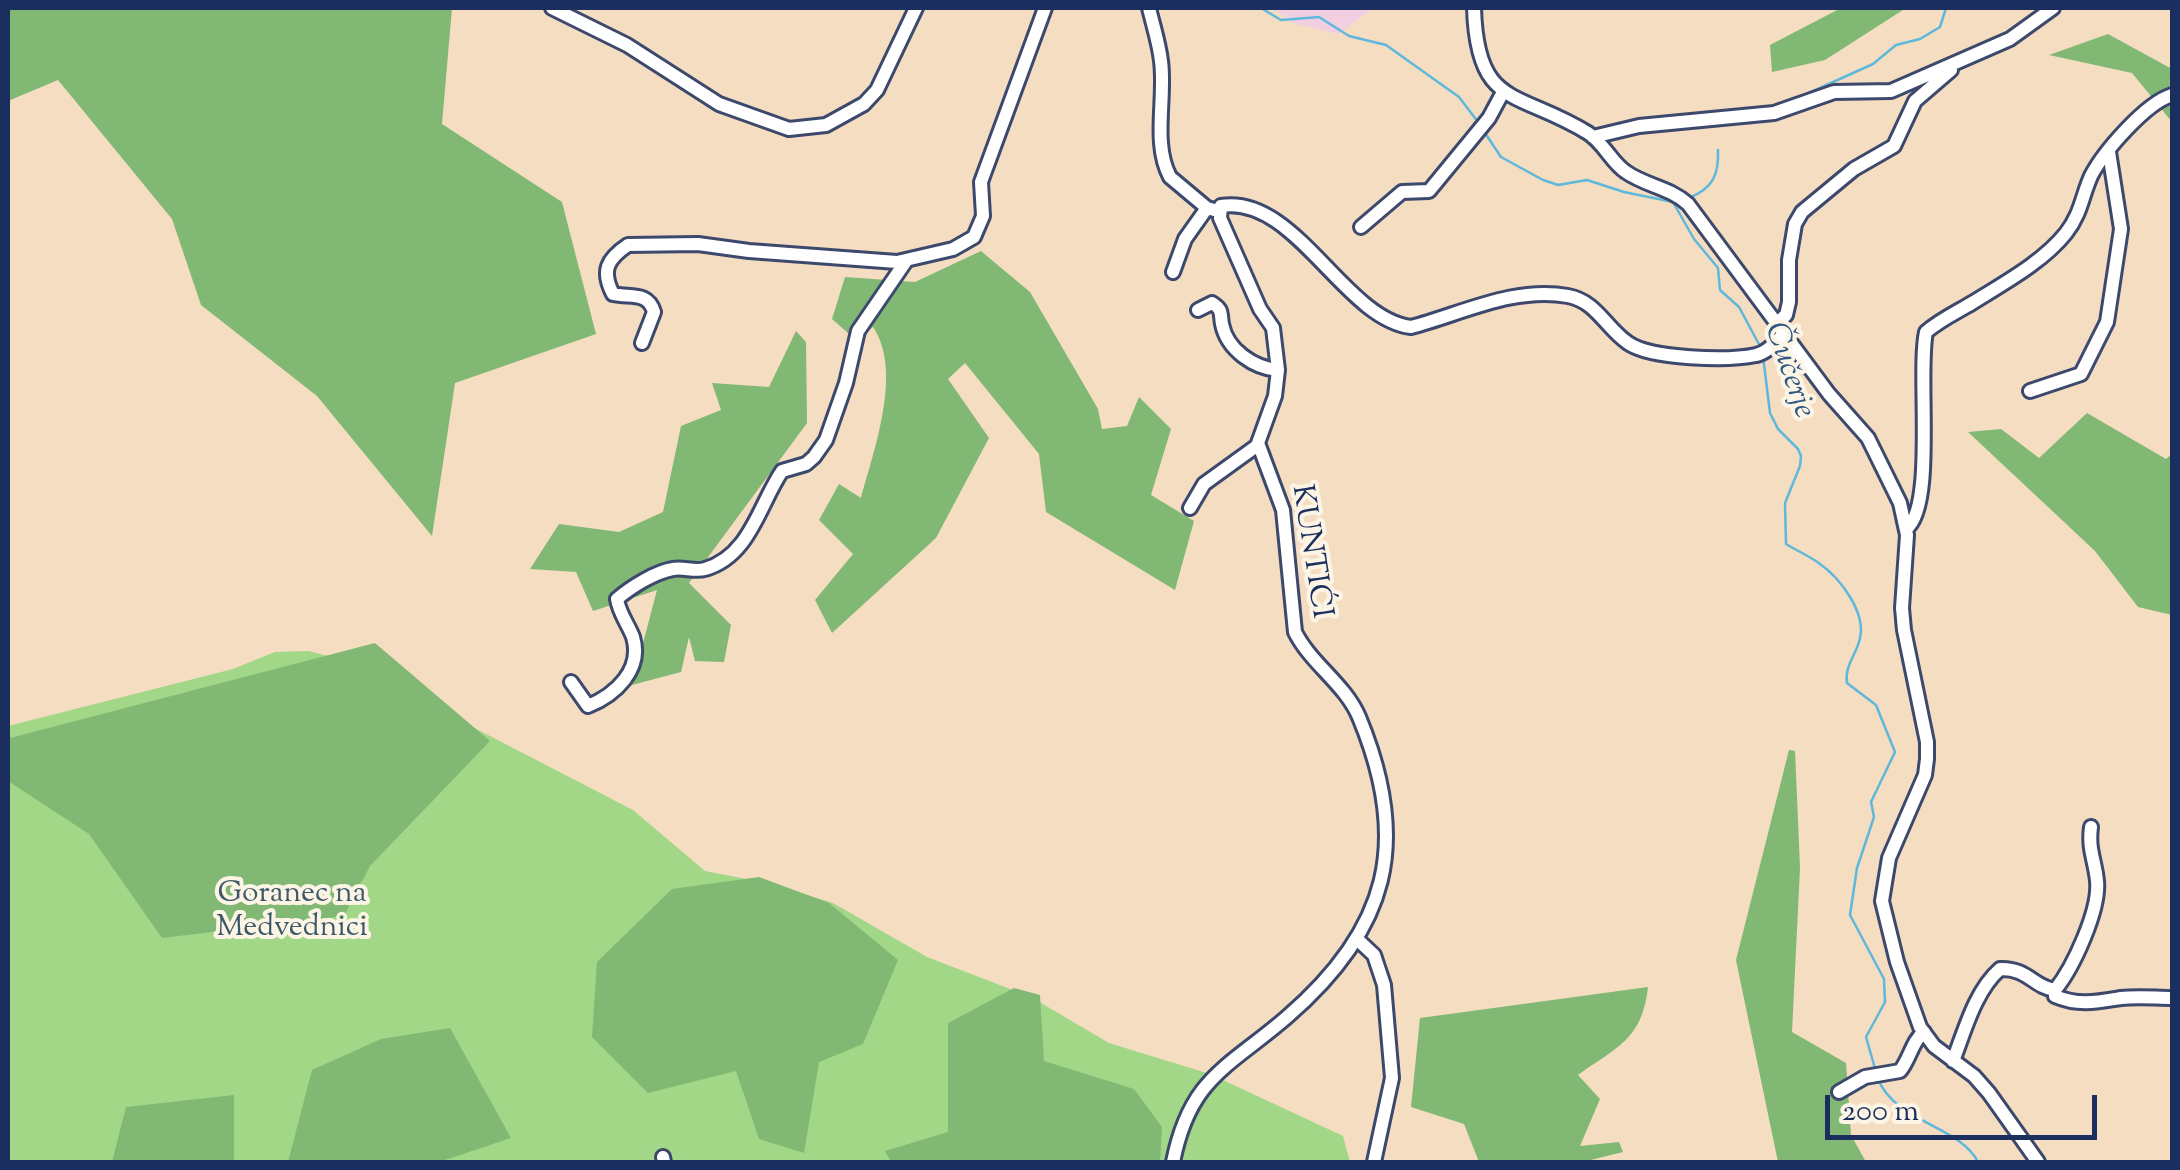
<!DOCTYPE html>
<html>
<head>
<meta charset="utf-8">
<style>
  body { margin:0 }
  #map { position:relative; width:2180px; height:1170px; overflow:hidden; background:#f5ddc1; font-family:"Sorts Mill Goudy",serif }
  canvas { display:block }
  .frame { position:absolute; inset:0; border:10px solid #1b2f5e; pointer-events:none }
  .scale { position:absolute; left:1825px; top:1095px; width:272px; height:45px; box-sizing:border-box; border:5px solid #1b2f5e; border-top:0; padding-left:12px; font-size:30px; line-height:35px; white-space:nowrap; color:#1b2f5e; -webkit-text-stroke:8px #fcf5e5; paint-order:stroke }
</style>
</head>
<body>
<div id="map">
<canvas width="2180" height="1170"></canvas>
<div class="frame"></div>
<div class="scale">200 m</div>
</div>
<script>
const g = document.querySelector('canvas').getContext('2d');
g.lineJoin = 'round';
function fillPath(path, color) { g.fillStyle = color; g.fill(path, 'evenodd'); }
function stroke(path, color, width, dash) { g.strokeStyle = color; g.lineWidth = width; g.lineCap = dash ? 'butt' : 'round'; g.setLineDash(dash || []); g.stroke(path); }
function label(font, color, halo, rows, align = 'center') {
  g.font = font + ' "Sorts Mill Goudy",serif'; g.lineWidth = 8; g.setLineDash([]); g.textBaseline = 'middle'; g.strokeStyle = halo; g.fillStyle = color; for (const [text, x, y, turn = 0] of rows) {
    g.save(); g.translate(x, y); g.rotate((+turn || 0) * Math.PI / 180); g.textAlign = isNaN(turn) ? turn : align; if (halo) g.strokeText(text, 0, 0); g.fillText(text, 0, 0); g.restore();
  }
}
fillPath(new Path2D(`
  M1271 8H1374L1338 34 1296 24Z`), '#f2cfe0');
fillPath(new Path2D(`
  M309 651 343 660 633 810 705 871 772 884 833 903 927 957 1031 997 1109 1043 1210 1074 1343 1136 1350 1162H8V726L233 669 275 652Z`), '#a2d787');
fillPath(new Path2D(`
  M8 8H452L442 124 562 202 596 334 455 383 432 536 317 396 201 305 172 219 58 80 8 101Z
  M1841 8H1906L1825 60 1772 72 1770 45Z
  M2108 34 2172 69V122L2132 73 2049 55Z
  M981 251 1030 292 1098 409 1102 429 1127 426 1139 397 1171 429 1151 495 1194 521 1175 590 1046 512 1039 454 965 363 948 379 989 438 936 538 832 633 815 600 853 554 819 520 839 484 861 498C874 450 903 371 873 327L857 341 832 319 845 277 915 282Z
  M796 331 806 342 807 423 689 583 731 625 724 662 695 661 689 637 681 672 632 685 657 590 593 611 576 572 530 569 559 524 619 532 663 512 681 426 721 410 712 383 769 387Z
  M2087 413 2166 459 2172 454V615L2138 607 2095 551 1968 432 2001 429 2039 458Z
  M375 643 490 741 370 866 344 916 162 938 89 834 8 781V734L10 738Z
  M1789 750 1795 751 1800 868 1792 1032 1846 1063 1851 1135 1866 1162H1778L1736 960Z
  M759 877 829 903 898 960 863 1044 819 1062 804 1153 759 1139 736 1071 648 1093 592 1037 597 962 672 889Z
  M1648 987C1642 1040 1617 1047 1578 1075L1600 1099 1580 1146 1619 1142 1623 1152 1583 1162H1479L1464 1124 1411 1107 1420 1018Z
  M1014 988 1040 995 1044 1061 1134 1089 1162 1127 1160 1162H891L885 1151 948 1132V1023Z
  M450 1028 511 1138 439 1162H288L312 1070 381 1039Z
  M234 1095V1162H112L126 1107Z`), '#81b874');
stroke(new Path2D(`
  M1261 8 1281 20 1319 17 1349 36 1386 45 1459 97 1478 122
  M1791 101 1873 64 1896 45 1920 39 1940 27 1946 8
  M1485 133 1501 157 1543 180 1558 185 1587 180 1624 192 1673 202 1694 239 1718 268 1720 290 1739 307 1761 348
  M1689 198C1713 188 1719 175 1718 150
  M1763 356 1770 413 1778 429 1798 449 1801 456 1800 466 1785 503 1786 544C1797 551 1810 556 1820 564 1840 578 1866 612 1860 638 1857 654 1844 666 1847 683L1876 705 1895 752 1871 802 1874 817 1857 868 1850 915 1884 979 1885 1002 1866 1037 1876 1072
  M1878 1079C1896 1123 1959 1125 1978 1162`), '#5eb8db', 2.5);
const minor = new Path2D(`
  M552 8 627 45 719 104 789 129 826 125 864 104 877 90 916 8
  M1149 8C1153 25 1159 43 1161 61 1166 99 1152 143 1170 177L1207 208 1218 211
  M1474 8C1477 109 1518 90 1588 133 1604 143 1611 162 1626 172 1646 186 1669 187 1688 204L1829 394 1868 438 1900 503 1907 535 1902 608 1904 630 1927 742V759L1925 775 1889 858 1882 901 1897 962 1920 1027 1934 1046 1974 1076 1989 1093 2038 1162
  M1593 137 1639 126 1774 113 1834 92 1891 91 2010 39 2053 8
  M1361 227 1402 192 1429 191 1489 118 1503 92
  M1173 272 1185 239 1207 208
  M1198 310 1212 303C1223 310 1220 313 1222 324 1227 350 1254 368 1278 370
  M1778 322 1786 315 1789 302V260L1795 224 1802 212 1854 169 1894 146 1915 101 1951 70
  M642 343 654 312C648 291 630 298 613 294 601 271 607 259 628 245L698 244 749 251 897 262 953 249 974 237 983 216 981 182 1045 8
  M2030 391 2081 374 2107 322 2121 229 2109 152
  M1190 508 1204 484 1258 445
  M1906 529C1936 507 1917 373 1926 332 1940 320 1957 312 1972 303 2004 283 2043 262 2066 233 2081 214 2082 196 2091 176 2104 151 2146 103 2172 95
  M571 682 588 706C615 695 643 670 633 637 628 624 619 613 617 599 631 587 655 572 673 569 683 567 695 572 705 569 750 556 759 505 782 471L806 464 814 457 826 440 846 383 858 331 906 261
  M1358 940 1374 955 1384 985 1392 1078 1374 1162
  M2055 990V996C2078 1006 2097 1002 2121 998 2138 996 2156 998 2172 998
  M1953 1061C1965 1030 1975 991 2000 969 2028 968 2033 987 2055 990 2073 968 2100 910 2097 881 2095 860 2088 850 2091 827
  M1839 1092 1865 1077 1900 1071C1910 1059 1912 1041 1924 1032
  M663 1157 664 1162
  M1173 1162C1190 1077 1228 1068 1287 1017 1389 929 1411 842 1359 717 1345 684 1311 664 1295 632L1283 510 1258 443 1275 396 1278 370 1273 328 1260 309 1220 218 1221 206C1295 194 1344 319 1411 327 1461 314 1514 286 1568 296 1596 301 1606 328 1628 343 1651 359 1728 361 1756 355 1768 353 1777 340 1786 332`);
stroke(minor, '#3c496d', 18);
stroke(minor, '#fff', 12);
label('30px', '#1b2f5e', '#fcf5e5', [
  ["KUNTIĆI",1309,552,81]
]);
label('30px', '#3d5968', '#fcf5e5', [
  ["Goranec na",292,896],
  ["Medvednici",292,930]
]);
label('italic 32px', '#2f5884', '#fcf5e5', [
  ["Čučerje",1787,371,71]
]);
</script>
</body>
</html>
